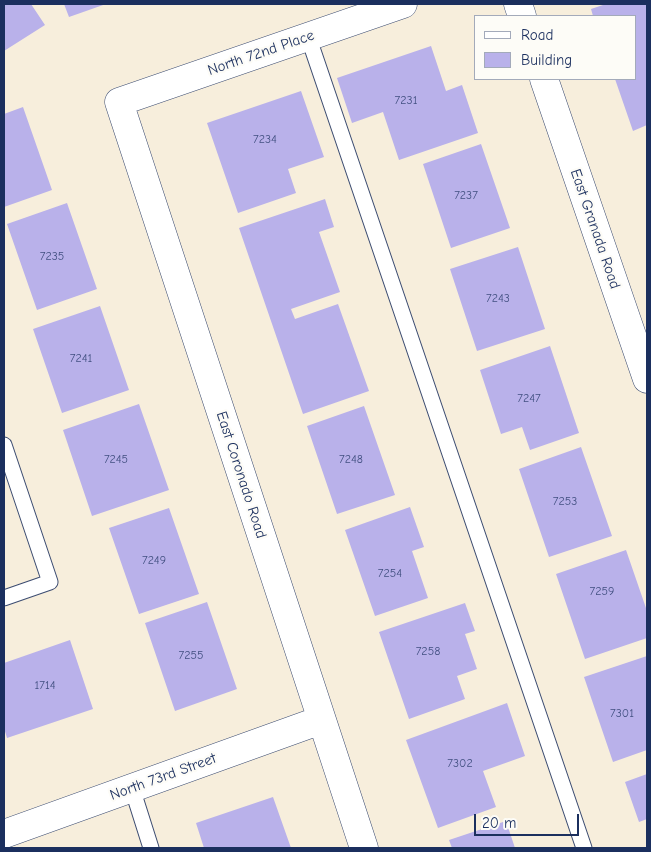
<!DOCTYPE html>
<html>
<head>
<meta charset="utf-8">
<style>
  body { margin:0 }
  #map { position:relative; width:651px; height:852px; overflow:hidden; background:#f7eedc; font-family:"Comic Neue",sans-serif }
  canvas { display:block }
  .frame { position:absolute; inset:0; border:5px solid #1b2f5e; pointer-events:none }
  .legend { position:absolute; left:474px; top:15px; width:162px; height:65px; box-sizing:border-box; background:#fdfcf7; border:1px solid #a3aaba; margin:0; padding:6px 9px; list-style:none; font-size:15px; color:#1b2f5e }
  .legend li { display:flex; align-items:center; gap:10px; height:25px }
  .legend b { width:25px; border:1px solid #a3aaba }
  .scale { position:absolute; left:474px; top:814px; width:105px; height:22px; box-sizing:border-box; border:2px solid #1b2f5e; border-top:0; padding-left:6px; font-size:15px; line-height:18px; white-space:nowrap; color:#1b2f5e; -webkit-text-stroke:4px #fdfcf7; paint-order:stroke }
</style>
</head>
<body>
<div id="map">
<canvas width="651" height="852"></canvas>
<div class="frame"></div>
<ul class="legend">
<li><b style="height:6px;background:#fff"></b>Road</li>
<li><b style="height:14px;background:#b9b1ea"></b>Building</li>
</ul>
<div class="scale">20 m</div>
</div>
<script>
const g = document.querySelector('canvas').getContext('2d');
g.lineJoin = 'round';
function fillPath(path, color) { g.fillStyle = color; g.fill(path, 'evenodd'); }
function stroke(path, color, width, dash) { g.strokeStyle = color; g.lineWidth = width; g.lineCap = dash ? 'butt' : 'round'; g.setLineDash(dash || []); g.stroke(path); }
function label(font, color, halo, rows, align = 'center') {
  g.font = font + ' "Comic Neue",sans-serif'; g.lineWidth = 4.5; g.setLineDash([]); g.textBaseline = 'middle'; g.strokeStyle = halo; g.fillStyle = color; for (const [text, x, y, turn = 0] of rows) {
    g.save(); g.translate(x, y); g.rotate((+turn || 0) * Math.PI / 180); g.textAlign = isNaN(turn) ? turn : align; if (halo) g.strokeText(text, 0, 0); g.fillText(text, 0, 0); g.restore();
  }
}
fillPath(new Path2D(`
  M4 4H31L45 25 4 51Z
  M64 4H106L69 17Z
  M606 4H647V125L633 131 615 79H635V16H593L591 9Z
  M431 46 446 91 462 85 478 133 399 160 383 112 352 123 337 78Z
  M301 91 324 157 288 169 296 193 238 213 207 123Z
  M23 107 52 190 4 207V114Z
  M481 144 510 228 451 248 423 164Z
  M325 199 334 227 319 232 340 292 291 309 295 319 338 304 369 391 303 414 239 228Z
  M67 203 97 289 37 310 7 224Z
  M518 247 545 329 477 351 450 269Z
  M100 306 129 390 62 413 33 329Z
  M550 346 579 433 530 450 522 427 501 434 480 370Z
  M139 404 169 490 92 516 63 430Z
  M364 406 395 495 337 514 307 426Z
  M581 447 612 536 549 557 519 469Z
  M410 507 424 547 412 551 428 598 375 616 345 530Z
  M169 508 199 594 139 614 109 528Z
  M626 550 647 611V638L585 659 556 574Z
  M207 602 237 689 175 711 145 623Z
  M465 603 475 631 465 634 477 669 457 676 465 699 409 719 379 632Z
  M70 640 93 709 7 738 4 728V663Z
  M647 656V750L613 762 584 677Z
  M507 703 525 756 483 771 496 807 438 828 406 740Z
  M647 774V819L639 822 625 782Z
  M273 797 291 848H204L196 823Z
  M506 821 515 848H452L449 840Z`), '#b9b1ea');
const service = new Path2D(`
  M308 36 584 848
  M4 445 50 582 4 598
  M132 788 151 848`);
const minor = new Path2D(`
  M518 4 522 16
  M544 79 647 379
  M4 834 321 720
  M364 848 119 102 403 4`);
stroke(service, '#3c4c71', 17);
stroke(minor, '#3c4c71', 29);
stroke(service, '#fff', 15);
stroke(minor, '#fff', 28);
label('12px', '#425081', null, [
  ["7231",406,101],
  ["7234",265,140],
  ["7237",466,196],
  ["7235",52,257],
  ["7243",498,299],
  ["7241",81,359],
  ["7247",529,399],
  ["7245",116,460],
  ["7248",351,460],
  ["7253",565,502],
  ["7249",154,561],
  ["7254",390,574],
  ["7259",602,592],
  ["7258",428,652],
  ["7255",191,656],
  ["1714",45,686],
  ["7301",622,714],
  ["7302",460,764]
]);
label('15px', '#1b2f5e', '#fdfcf7', [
  ["North 72nd Place",261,53,-19],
  ["East Granada Road",595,229,71],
  ["East Coronado Road",241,475,72],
  ["North 73rd Street",163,777,-20]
]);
</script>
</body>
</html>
